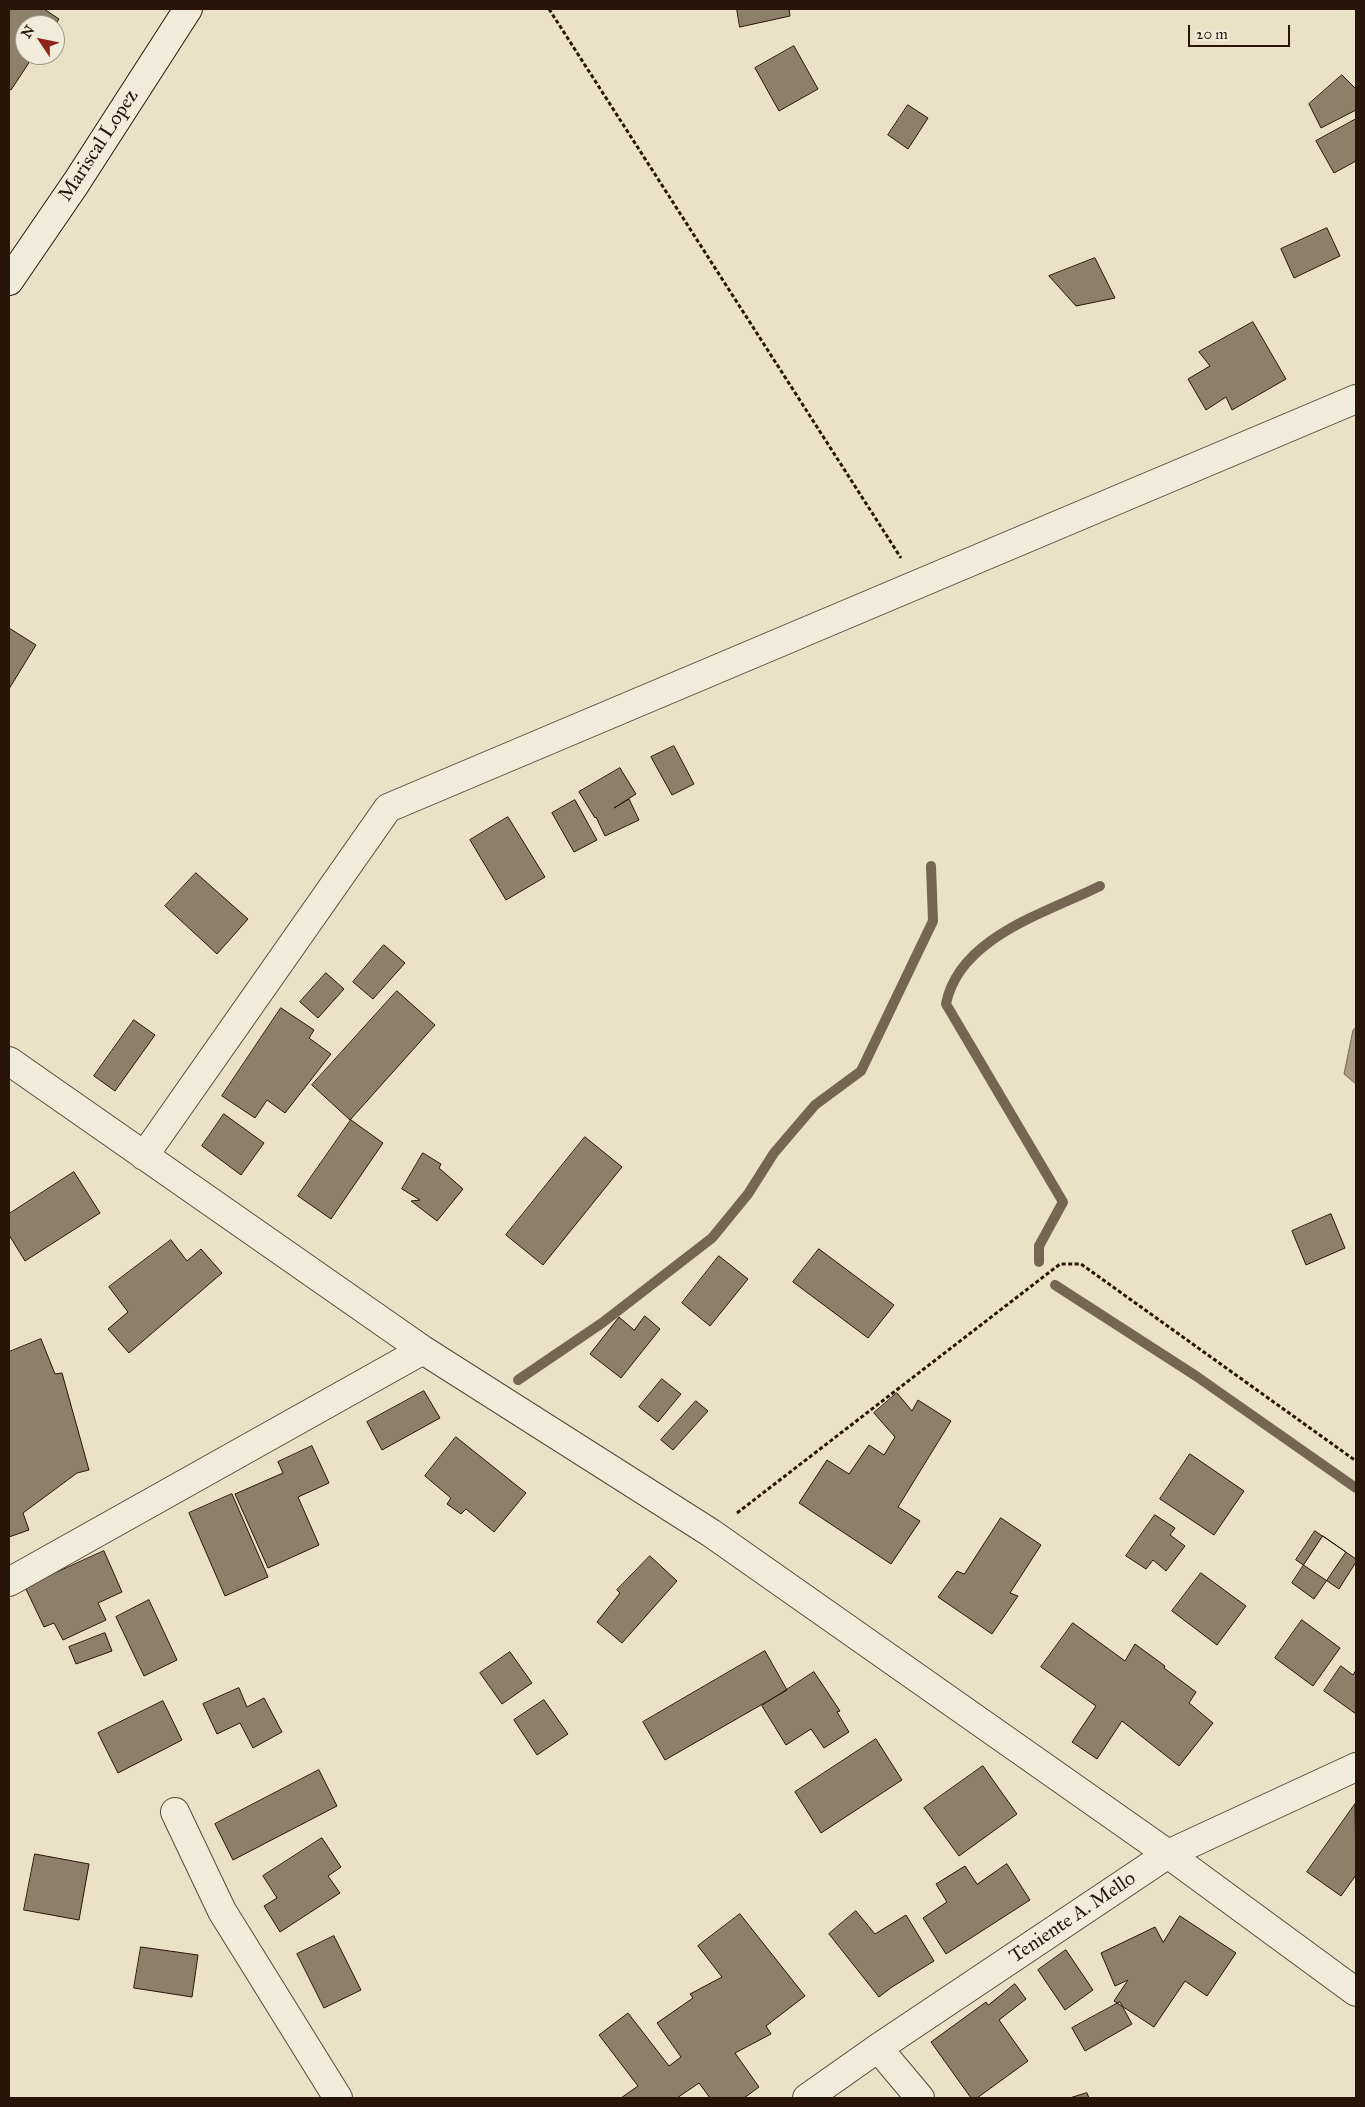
<!DOCTYPE html>
<html>
<head>
<meta charset="utf-8">
<style>
  body { margin:0 }
  #map { position:relative; width:1365px; height:2107px; overflow:hidden; background:#eae2c6; font-family:"IM FELL Great Primer",serif }
  canvas { display:block }
  .frame { position:absolute; inset:0; border:10px solid #281508; pointer-events:none }
  .north { position:absolute; left:15px; top:15px; width:50px; height:50px; box-sizing:border-box; background:#f1ecda; border:1px solid #a19686; border-radius:50%; rotate:304deg; font-size:14px; font-weight:700; line-height:20px; text-align:center; color:#281508 }
  .north::after { content:''; display:block; margin:auto; width:18px; height:22px; background:#8f2418; clip-path:polygon(50% 0,100% 100%,50% 72%,0 100%) }
  .scale { position:absolute; left:1188px; top:25px; width:102px; height:22px; box-sizing:border-box; border:2px solid #281508; border-top:0; padding-left:6px; font-size:15px; line-height:18px; white-space:nowrap; color:#281508; -webkit-text-stroke:4px #f1ecda; paint-order:stroke }
</style>
</head>
<body>
<div id="map">
<canvas width="1365" height="2107"></canvas>
<div class="frame"></div>
<div class="north">N</div>
<div class="scale">20 m</div>
</div>
<script>
const g = document.querySelector('canvas').getContext('2d');
g.lineJoin = 'round';
function fillPath(path, color) { g.fillStyle = color; g.fill(path, 'evenodd'); }
function stroke(path, color, width, dash) { g.strokeStyle = color; g.lineWidth = width; g.lineCap = dash ? 'butt' : 'round'; g.setLineDash(dash || []); g.stroke(path); }
function label(font, color, halo, rows, align = 'center') {
  g.font = font + ' "IM FELL Great Primer",serif'; g.lineWidth = 4; g.setLineDash([]); g.textBaseline = 'middle'; g.strokeStyle = halo; g.fillStyle = color; for (const [text, x, y, turn = 0] of rows) {
    g.save(); g.translate(x, y); g.rotate((+turn || 0) * Math.PI / 180); g.textAlign = isNaN(turn) ? turn : align; if (halo) g.strokeText(text, 0, 0); g.fillText(text, 0, 0); g.restore();
  }
}
const water = new Path2D(`
  M1356 1028V1084L1344 1074 1353 1030Z`);
fillPath(water, '#a89c85');
stroke(water, '#756653', 1);
stroke(new Path2D(`
  M1039 1262V1246L1063 1202 946 1004C959 937 1046 913 1100 886
  M1055 1285 1196 1376 1356 1488
  M518 1380 602 1323 712 1238 748 1194 774 1153 815 1105 861 1071 933 921 931 866`), '#756653', 10);
const building = new Path2D(`
  M9 9H44L59 19 55 25H25V55H34L11 90 9 89Z
  M737 9H789L790 16 740 27Z
  M794 46 818 89 779 111 755 68Z
  M1342 75 1356 89V110L1321 128 1309 104Z
  M908 105 928 118 908 149 888 135Z
  M1356 119V161L1334 173 1316 141Z
  M1327 228 1340 256 1294 278 1281 249Z
  M1095 258 1115 298 1076 306 1049 276Z
  M1253 322 1286 379 1232 410 1226 397 1206 410 1188 379 1210 366 1199 352Z
  M9 628 36 645 9 689Z
  M674 746 694 784 672 795 651 757Z
  M620 768 636 794 614 808 629 799 639 820 605 836 596 817 595 818 579 792Z
  M575 800 597 840 574 852 552 813Z
  M508 817 545 877 506 900 470 840Z
  M196 873 248 919 217 954 165 906Z
  M384 945 405 963 373 999 353 982Z
  M326 973 344 989 318 1018 300 1002Z
  M397 991 435 1025 350 1120 312 1085Z
  M281 1008 314 1030 309 1038 331 1054 285 1113 267 1100 255 1118 222 1096Z
  M134 1020 155 1035 115 1091 94 1076Z
  M224 1114 264 1143 241 1175 202 1146Z
  M351 1120 383 1143 331 1219 298 1196Z
  M585 1137 622 1167 543 1265 506 1235Z
  M423 1153 441 1164 439 1168 463 1189 437 1221 411 1201 420 1200 402 1189Z
  M74 1172 100 1213 25 1261 9 1235V1214Z
  M1331 1214 1345 1248 1306 1265 1292 1231Z
  M171 1240 187 1261 201 1249 222 1273 129 1353 108 1329 128 1312 109 1287Z
  M819 1249 894 1305 868 1338 793 1282Z
  M719 1256 748 1279 710 1326 682 1303Z
  M645 1316 660 1329 621 1378 590 1354 619 1317 634 1330Z
  M41 1339 55 1374 62 1373 89 1470 77 1473 23 1513 29 1530 9 1537V1352Z
  M662 1379 681 1394 658 1422 639 1407Z
  M424 1391 440 1418 382 1450 367 1422Z
  M897 1393 912 1411 918 1400 951 1421 898 1507 920 1521 891 1564 799 1503 827 1460 849 1474 869 1445 884 1455 895 1437 874 1413Z
  M696 1401 708 1411 673 1450 661 1440Z
  M456 1437 526 1493 494 1532 466 1509 461 1514 447 1504 451 1498 425 1476Z
  M312 1446 329 1483 298 1497 319 1545 268 1568 235 1494 283 1473 278 1462Z
  M1190 1454 1244 1491 1214 1535 1160 1499Z
  M232 1494 268 1577 225 1596 189 1513Z
  M1155 1515 1175 1528 1170 1535 1185 1546 1166 1571 1153 1560 1146 1569 1126 1556Z
  M1001 1518 1041 1545 1010 1593 1018 1596 992 1634 938 1597 957 1571 964 1574Z
  M1315 1531 1356 1559V1562L1339 1589 1296 1560Z
  M1323 1536 1346 1552 1314 1599 1292 1583Z
  M104 1551 122 1592 98 1603 106 1620 63 1640 54 1623 44 1627 25 1587Z
  M650 1556 677 1581 622 1643 597 1622 620 1593 617 1590Z
  M1201 1573 1246 1606 1217 1645 1172 1611Z
  M149 1600 177 1660 144 1676 116 1617Z
  M1302 1620 1340 1648 1313 1686 1275 1658Z
  M1073 1623 1125 1661 1135 1644 1165 1666 1164 1668 1196 1692 1189 1703 1213 1723 1179 1766 1122 1721 1097 1759 1072 1742 1096 1706 1041 1667Z
  M105 1633 112 1651 76 1664 69 1647Z
  M765 1651 787 1690 665 1760 643 1722Z
  M510 1652 532 1683 502 1704 480 1673Z
  M1341 1666 1353 1675 1356 1670V1714L1324 1691Z
  M814 1672 840 1711 837 1712 849 1732 824 1748 811 1729 786 1745 762 1706Z
  M239 1688 247 1707 264 1698 282 1732 253 1748 240 1723 217 1734 203 1704Z
  M544 1700 568 1734 537 1755 514 1720Z
  M163 1701 182 1740 118 1773 98 1733Z
  M876 1739 902 1780 821 1833 795 1792Z
  M983 1766 1017 1814 959 1856 924 1808Z
  M319 1770 337 1806 233 1860 215 1824Z
  M1355 1804 1356 1875 1341 1896 1307 1872Z
  M322 1838 341 1867 328 1876 340 1893 280 1932 264 1906 277 1898 263 1876Z
  M35 1854 89 1864 79 1920 24 1910Z
  M1007 1864 1030 1900 946 1954 923 1918 947 1902 936 1884 965 1866 977 1884Z
  M856 1911 875 1934 906 1915 934 1961 892 1987 879 1997 829 1934Z
  M740 1914 805 1996 766 2026 771 2034 735 2053 759 2087 744 2098H710L699 2083 677 2098H621L638 2086 599 2035 628 2013 669 2066 681 2057 657 2023 693 1998 690 1994 722 1977 698 1946Z
  M1180 1916 1236 1953 1207 1996 1185 1981 1154 2027 1114 2001 1128 1980 1115 1986 1101 1953 1155 1927 1163 1942Z
  M334 1936 361 1990 324 2008 297 1954Z
  M141 1947 198 1955 192 1997 134 1988Z
  M1066 1950 1093 1990 1065 2010 1038 1970Z
  M1015 1984 1026 1999 999 2020 1028 2061 977 2098H971L931 2042 986 2002 988 2005Z
  M1120 2002 1132 2024 1085 2051 1072 2028Z
  M1087 2093 1089 2098H1070Z`);
fillPath(building, '#8d806b');
stroke(building, '#281508', 1);
const minor = new Path2D(`
  M9 1061 423 1350 711 1533 1168 1854 1356 1992
  M144 1156 388 808 1356 399
  M9 1582 423 1350
  M175 1812 222 1911 338 2098
  M878 2048 920 2098
  M807 2098 878 2048 1168 1854 1356 1767`);
const secondary = new Path2D(`
  M9 281 76 183 188 9`);
stroke(minor, '#584838', 30);
stroke(secondary, '#281508', 30);
stroke(new Path2D(`
  M549 9 901 558
  M737 1513 1060 1264H1081L1356 1461`), '#281508', 3, [4, 2.5]);
stroke(minor, '#f1ecda', 28);
stroke(secondary, '#f1ecda', 28);
label('20px', '#281508', '#f1ecda', [
  ["Mariscal Lopez",99,146,-57],
  ["Teniente A. Mello",1073,1918,-34]
]);
</script>
</body>
</html>
